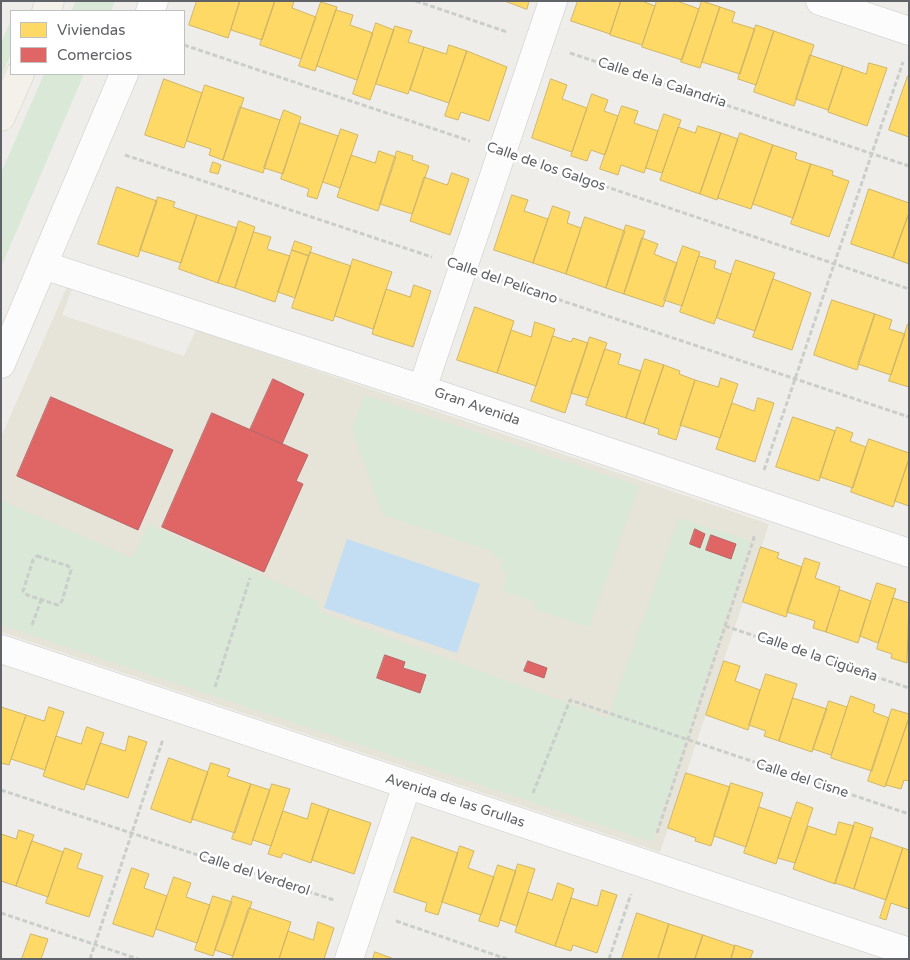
<!DOCTYPE html>
<html>
<head>
<meta charset="utf-8">
<style>
  body { margin:0 }
  #map { position:relative; width:910px; height:960px; overflow:hidden; background:#eeede9; font-family:"Varela Round",sans-serif }
  canvas { display:block }
  .frame { position:absolute; inset:0; border:2px solid #5f6266; pointer-events:none }
  .legend { position:absolute; left:10px; top:10px; width:175px; height:65px; box-sizing:border-box; background:#fff; border:1px solid #bfc0c2; margin:0; padding:6px 9px; list-style:none; font-size:15px; color:#5f6266 }
  .legend li { display:flex; align-items:center; gap:10px; height:25px }
  .legend b { width:25px; border:1px solid #bfc0c2 }
</style>
</head>
<body>
<div id="map">
<canvas width="910" height="960"></canvas>
<div class="frame"></div>
<ul class="legend">
<li><b style="height:14px;background:#ffd966"></b>Viviendas</li>
<li><b style="height:14px;background:#e06666"></b>Comercios</li>
</ul>
</div>
<script>
const g = document.querySelector('canvas').getContext('2d');
g.lineJoin = 'round';
function fillPath(path, color) { g.fillStyle = color; g.fill(path, 'evenodd'); }
function stroke(path, color, width, dash) { g.strokeStyle = color; g.lineWidth = width; g.lineCap = dash ? 'butt' : 'round'; g.setLineDash(dash || []); g.stroke(path); }
function label(font, color, halo, rows, align = 'center') {
  g.font = font + ' "Varela Round",sans-serif'; g.lineWidth = 5; g.setLineDash([]); g.textBaseline = 'middle'; g.strokeStyle = halo; g.fillStyle = color; for (const [text, x, y, turn = 0] of rows) {
    g.save(); g.translate(x, y); g.rotate((+turn || 0) * Math.PI / 180); g.textAlign = isNaN(turn) ? turn : align; if (halo) g.strokeText(text, 0, 0); g.fillText(text, 0, 0); g.restore();
  }
}
fillPath(new Path2D(`
  M67 287 72 289 62 315 184 356 196 330 769 524 660 852 1 632V437Z`), '#e6e3d8');
fillPath(new Path2D(`
  M76 1H115L111 11H71Z
  M11 20V54L1 77V43Z
  M44 74H84L1 267V173Z
  M364 395 639 486 589 627 535 609 536 602 502 591 508 573 501 570 504 560 493 555 494 552 383 515 352 429Z
  M1 500 132 558 148 524 316 600 321 612 608 718 679 518 751 541 652 842 1 625Z`), '#d9e8d7');
fillPath(new Path2D(`
  M347 539 480 584 457 653 324 608Z`), '#c3def2');
const homes = new Path2D(`
  M197 1H240L228 38 189 25Z
  M240 1H275L262 40 231 30Z
  M275 1H294L292 8 316 17 301 59 260 45Z
  M505 1H529L527 9Z
  M578 1H621L610 34 571 21Z
  M621 1H642L655 6 642 45 610 35Z
  M657 1H677L699 9 682 60 642 47Z
  M702 1 720 7 700 68 681 62Z
  M321 2 337 7 315 71 299 66Z
  M720 7 735 12 732 22 755 29 740 74 702 62Z
  M336 10 353 15 350 25 373 33 357 80 317 66Z
  M376 23 394 30 370 100 353 94Z
  M756 25 774 31 756 85 738 79Z
  M395 26 412 31 408 42 424 47 408 94 376 84Z
  M774 31 814 45 794 106 754 92Z
  M449 45 467 51 449 103 410 90 424 47 446 54Z
  M467 51 507 67 489 121 461 112 458 120 445 116Z
  M810 55 843 66 828 110 796 99Z
  M869 63 887 68 867 126 828 112 843 66 866 74Z
  M908 76H909V137L889 130Z
  M164 79 202 93 184 148 145 135Z
  M551 79 567 85 562 99 587 108 572 152 532 138Z
  M205 85 244 98 223 160 209 155 211 149 187 141Z
  M592 94 608 100 604 111 618 116 605 155 591 150 587 161 571 156Z
  M622 106 638 111 634 123 658 131 644 173 621 165 618 175 600 169Z
  M240 107 280 120 263 173 223 160Z
  M284 110 301 117 283 174 264 168Z
  M664 114 681 120 662 173 646 168Z
  M300 123 338 136 317 199 307 196 309 189 281 179Z
  M698 126 721 133 700 194 660 180 678 127 695 133Z
  M341 129 358 135 340 188 323 182Z
  M721 133 738 139 717 200 700 194Z
  M740 133 773 145 751 209 718 198Z
  M773 145 797 153 795 159 811 164 793 218 753 204Z
  M379 151 396 157 378 211 337 197 351 155 375 163Z
  M397 151 413 156 412 160 429 166 412 214 380 204Z
  M213 162 221 165 218 174 210 172Z
  M811 164 833 171 832 175 849 181 829 237 791 224Z
  M452 173 469 179 450 235 410 221 424 177 447 185Z
  M117 187 157 201 138 257 98 244Z
  M869 189 909 203V213L893 258 851 244Z
  M512 195 528 200 524 211 548 219 533 263 494 250Z
  M158 197 175 202 173 207 197 215 181 263 140 250Z
  M553 206 570 212 567 223 581 228 566 274 533 263Z
  M909 213V264L893 258Z
  M197 215 237 228 218 283 179 269Z
  M585 217 625 231 606 288 566 274Z
  M239 221 255 227 235 288 218 283Z
  M626 225 645 231 624 294 606 288Z
  M254 232 271 237 267 249 290 256 275 302 235 288Z
  M642 238 658 244 654 254 677 263 663 307 624 294Z
  M295 241 312 247 309 256 292 250Z
  M683 246 700 252 682 306 664 300Z
  M292 250 309 256 295 298 278 292Z
  M310 252 351 266 333 321 292 308Z
  M699 256 716 261 714 268 731 274 714 324 680 312Z
  M353 259 392 272 373 329 335 316Z
  M736 260 775 273 755 331 717 318Z
  M773 279 811 293 792 350 753 337Z
  M414 285 431 291 413 347 372 334 386 289 410 297Z
  M832 300 875 314 857 370 814 355Z
  M475 307 514 321 497 373 457 360Z
  M875 314 892 320 889 329 905 334 891 375 858 364Z
  M535 322 555 329 536 386 497 373 511 330 531 337Z
  M908 324H909V387L889 381Z
  M553 336 571 342 573 338 588 343 565 413 531 401Z
  M590 337 607 343 588 398 571 393Z
  M605 349 621 354 618 364 641 371 626 418 586 405Z
  M645 359 664 365 644 424 626 418Z
  M664 365 680 371 679 374 695 380 676 440 658 434 659 429 644 424Z
  M721 378 738 384 720 438 680 425 695 380 718 387Z
  M758 398 774 403 755 462 716 449 732 403 754 411Z
  M793 417 835 431 819 481 776 467Z
  M837 427 853 433 850 441 866 447 853 488 820 477Z
  M869 439 909 453V459L893 507 851 492Z
  M909 459V506L895 501Z
  M761 547 779 553 777 558 802 567 786 617 743 602Z
  M805 558 820 563 815 578 840 587 826 632 813 628 815 621 787 612Z
  M877 583 896 589 878 643 860 636Z
  M840 590 871 601 858 643 826 632Z
  M893 598 909 603 907 663 891 658 892 654 877 649Z
  M724 661 740 666 735 681 760 690 748 730 706 715Z
  M766 674 797 684 779 741 764 736 766 731 749 725Z
  M851 696 875 705 873 712 889 718 872 771 831 758Z
  M793 698 827 709 812 752 779 741Z
  M829 701 847 707 831 755 813 749Z
  M1 707 26 715 9 765 1 763Z
  M49 707 64 712 45 770 11 759 26 715 44 721Z
  M892 709 909 714V718L885 787 868 781Z
  M909 718V781L904 780 901 789 886 785Z
  M87 727 104 733 84 790 43 776 56 736 81 744Z
  M129 736 147 742 128 798 86 784 100 743 125 751Z
  M169 758 208 772 191 823 151 809Z
  M211 763 230 769 227 776 251 784 235 833 192 819Z
  M686 773 730 787 711 846 695 841 696 838 668 828Z
  M731 783 763 793 746 847 714 836Z
  M251 784 270 790 251 845 232 839Z
  M272 784 290 789 271 846 253 840Z
  M797 802 813 808 795 863 778 858Z
  M312 803 329 809 311 863 283 853 281 858 268 854 283 811 307 819Z
  M759 807 791 818 776 864 744 853Z
  M329 809 371 823 354 874 312 860Z
  M839 822 854 826 835 884 793 869 808 826 835 835Z
  M855 822 873 828 854 889 835 883Z
  M19 830 34 835 16 886 1 881V834L16 839Z
  M412 837 458 853 438 915 425 911 427 903 394 892Z
  M871 837 903 848 886 900 854 889Z
  M32 841 63 852 48 897 16 886Z
  M460 846 474 851 468 868 494 877 481 915 442 902Z
  M65 848 82 854 77 868 103 876 89 917 46 903Z
  M903 848 909 850V909L891 903 886 920 880 918Z
  M518 864 535 869 517 926 500 920Z
  M498 865 516 871 498 927 479 921Z
  M132 868 149 874 144 888 167 896 153 937 113 924Z
  M174 877 191 883 186 897 210 905 197 943 156 929Z
  M558 883 574 889 555 946 515 932 528 892 552 900Z
  M602 890 617 895 597 953 573 945 571 951 555 946 571 898 597 906Z
  M213 896 232 902 213 956 195 950Z
  M233 896 252 902 233 956 215 950Z
  M249 908 291 922 279 959H232Z
  M637 913 669 924 658 959H622Z
  M318 922 334 928 324 959H279L288 931 313 940Z
  M669 924 703 935 695 959H658Z
  M31 934 48 939 41 959H22Z
  M703 935 735 946 731 959H695Z
  M735 945 753 951 750 959H731Z
  M375 952 394 959H373Z`);
fillPath(homes, '#ffd966');
stroke(homes, '#cfb566', 1);
const shops = new Path2D(`
  M273 379 304 394 282 444 250 430Z
  M51 397 173 450 138 530 17 476Z
  M212 413 308 455 296 481 303 484 264 572 162 527Z
  M695 529 705 534 700 548 690 544Z
  M711 535 736 544 731 559 706 550Z
  M385 655 405 662 403 668 426 675 420 693 377 678Z
  M528 661 547 668 544 678 524 671Z`);
fillPath(shops, '#e06666');
stroke(shops, '#b96566', 1);
const minor = new Path2D(`
  M820 1 909 31
  M150 11 154 1
  M43 265 422 389 909 553
  M1 364 124 74
  M422 389 553 1
  M1 649 909 952
  M349 959 407 785`);
const major = new Path2D(`
  M46 11 50 1
  M1 117 20 74`);
stroke(minor, '#c9c9c9', 29);
stroke(major, '#d3cdba', 29);
stroke(new Path2D(`
  M416 1 507 32
  M184 45 470 141
  M570 53 909 166
  M125 155 432 257
  M533 162 909 289
  M494 278 909 417
  M764 470 903 62
  M37 556 68 566 71 570 62 601 58 605 27 595 23 591 33 560Z
  M32 625 41 600
  M725 626 909 688
  M215 687 250 578
  M1 790 334 900
  M533 793 570 700 909 814
  M657 833 754 538 753 535
  M1 913 138 959
  M396 921 507 959
  M90 959 163 739
  M609 959 631 894`), '#cacecb', 3, [5, 2.5]);
stroke(minor, '#fcfcfc', 28);
stroke(major, '#f3f1ea', 28);
label('14px', '#5f6266', '#fff', [
  ["Calle de la Calandria",662,83,18],
  ["Calle de los Galgos",546,167,19],
  ["Calle del Pelícano",502,281,19],
  ["Gran Avenida",477,407,19],
  ["Calle de la Cigüeña",817,657,19],
  ["Calle del Cisne",802,779,18],
  ["Avenida de las Grullas",455,801,18],
  ["Calle del Verderol",254,874,18]
]);
</script>
</body>
</html>
